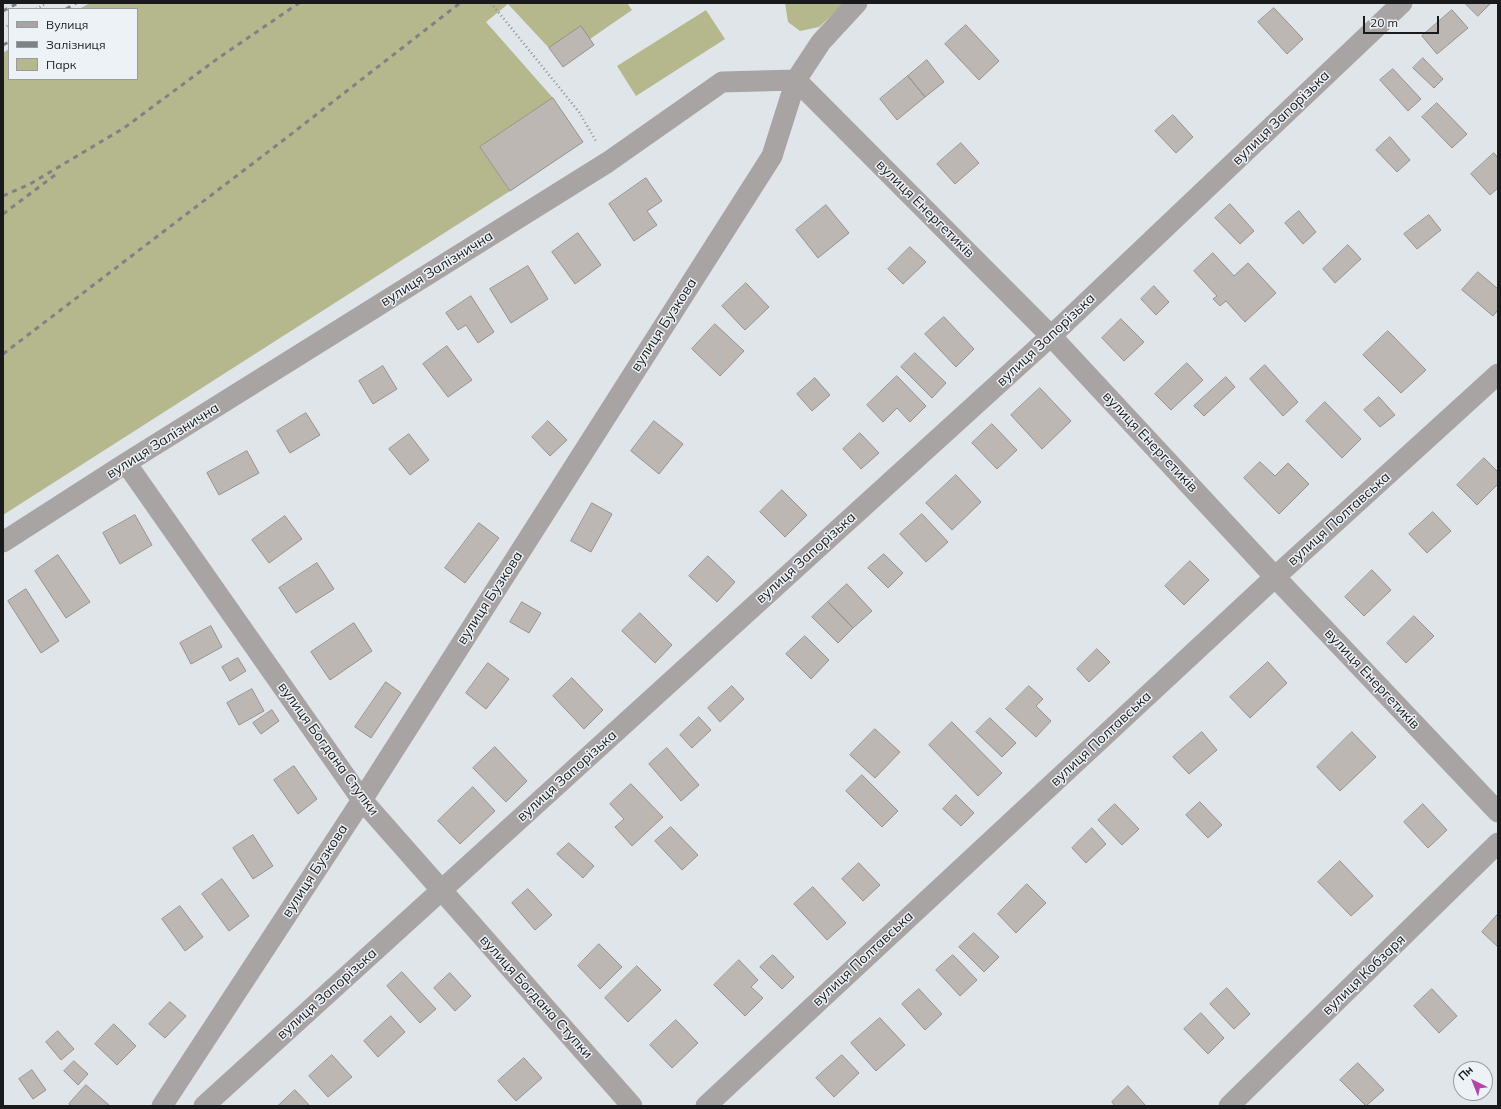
<!DOCTYPE html>
<html>
<head>
<meta charset="utf-8">
<style>
  body { margin:0 }
  #map { position:relative; width:1501px; height:1109px; overflow:hidden; background:#e0e5ea; font-family:Mulish,sans-serif }
  canvas { display:block }
  .frame { position:absolute; inset:0; border:4px solid #181a1b; pointer-events:none }
  .legend { position:absolute; left:8px; top:8px; width:130px; height:72px; box-sizing:border-box; background:#edf2f7; border:1px solid #989c9f; margin:0; padding:5px 7px; list-style:none; font-size:12px; color:#181a1b }
  .legend li { display:flex; align-items:center; gap:8px; height:20px }
  .legend b { width:20px; border:1px solid #989c9f }
  .north { position:absolute; left:1453px; top:1061px; width:40px; height:40px; box-sizing:border-box; background:#edf2f7; border:1px solid #989c9f; border-radius:50%; rotate:317deg; font-size:11px; font-weight:700; line-height:16px; text-align:center; color:#181a1b }
  .north::after { content:''; display:block; margin:auto; width:14px; height:18px; background:#b345a4; clip-path:polygon(50% 0,100% 100%,50% 72%,0 100%) }
  .scale { position:absolute; left:1363px; top:16px; width:76px; height:18px; box-sizing:border-box; border:2px solid #181a1b; border-top:0; padding-left:5px; font-size:12px; line-height:14px; white-space:nowrap; color:#181a1b; -webkit-text-stroke:3px #edf2f7; paint-order:stroke }
</style>
</head>
<body>
<div id="map">
<canvas width="1501" height="1109"></canvas>
<div class="frame"></div>
<ul class="legend">
<li><b style="height:5px;background:#a8a4a4"></b>Вулиця</li>
<li><b style="height:5px;background:#7f8285"></b>Залізниця</li>
<li><b style="height:11px;background:#b5b78d"></b>Парк</li>
</ul>
<div class="north">Пн</div>
<div class="scale">20 m</div>
</div>
<script>
const g = document.querySelector('canvas').getContext('2d');
g.lineJoin = 'round';
function fillPath(path, color) { g.fillStyle = color; g.fill(path, 'evenodd'); }
function stroke(path, color, width, dash) { g.strokeStyle = color; g.lineWidth = width; g.lineCap = dash ? 'butt' : 'round'; g.setLineDash(dash || []); g.stroke(path); }
function label(font, color, halo, rows, align = 'center') {
  g.font = font + ' Mulish,sans-serif'; g.lineWidth = 3; g.setLineDash([]); g.textBaseline = 'middle'; g.strokeStyle = halo; g.fillStyle = color; for (const [text, x, y, turn = 0] of rows) {
    g.save(); g.translate(x, y); g.rotate((+turn || 0) * Math.PI / 180); g.textAlign = isNaN(turn) ? turn : align; if (halo) g.strokeText(text, 0, 0); g.fillText(text, 0, 0); g.restore();
  }
}
fillPath(new Path2D(`
  M90 3H627L632 10 590 39 549 48 508 4 486 22 553 98 480 147 510 191 3 515V53L9 49V79H137V9H79Z
  M785 3H845L819 27 800 31 788 22Z
  M706 10 725 39 636 96 617 66Z`), '#b5b78d');
const building = new Path2D(`
  M1465 3H1489L1490 4 1478 16Z
  M1274 8 1303 39 1287 54 1258 22Z
  M1452 10 1468 28 1437 54 1422 36Z
  M966 25 999 61 979 80 945 44Z
  M581 26 594 45 563 67 549 48Z
  M1423 58 1443 79 1434 88 1413 68Z
  M927 60 944 82 925 97 908 76Z
  M1393 69 1421 99 1408 111 1380 80Z
  M908 76 925 97 897 120 880 99Z
  M553 98 583 142 510 191 480 147Z
  M1437 103 1467 134 1452 148 1422 117Z
  M1173 115 1193 137 1176 153 1155 131Z
  M1390 137 1410 160 1397 172 1376 150Z
  M961 143 979 163 955 184 937 164Z
  M1494 153 1498 158V188L1490 195 1471 174Z
  M646 178 662 201 647 211 657 225 634 241 609 204Z
  M1230 204 1254 231 1240 244 1215 218Z
  M826 205 849 233 818 258 796 230Z
  M1299 211 1316 232 1303 244 1285 223Z
  M1429 215 1441 230 1417 249 1404 234Z
  M578 233 601 265 575 284 552 252Z
  M1348 245 1361 259 1335 283 1323 269Z
  M910 247 926 262 903 284 888 269Z
  M1213 253 1234 276 1248 263 1276 293 1245 322 1226 301 1220 306 1213 299 1217 296 1194 271Z
  M528 266 548 299 511 323 490 289Z
  M1478 272 1498 289V310L1493 316 1462 290Z
  M746 283 769 307 745 330 722 306Z
  M1154 286 1169 302 1156 315 1141 299Z
  M471 296 494 332 478 343 466 325 458 330 446 313Z
  M944 317 974 349 956 367 925 334Z
  M1121 319 1144 342 1124 361 1102 338Z
  M715 324 744 351 720 376 692 349Z
  M1388 331 1426 370 1401 393 1363 355Z
  M447 346 472 380 448 397 423 364Z
  M915 353 946 383 932 398 901 367Z
  M1187 363 1203 380 1171 410 1155 394Z
  M1265 365 1298 402 1283 416 1250 379Z
  M383 366 397 389 373 404 359 381Z
  M897 376 926 406 910 422 897 408 883 422 867 405Z
  M1226 377 1235 387 1204 416 1194 406Z
  M815 378 830 395 812 411 797 394Z
  M1040 388 1071 421 1042 449 1011 415Z
  M1379 397 1395 415 1380 427 1364 410Z
  M1325 402 1361 439 1342 458 1306 421Z
  M306 413 320 435 290 453 277 431Z
  M548 421 567 440 550 456 532 437Z
  M654 421 683 444 659 474 631 451Z
  M992 424 1017 450 997 469 972 443Z
  M860 433 879 453 861 469 843 449Z
  M409 434 429 460 410 475 389 449Z
  M247 451 259 473 219 495 207 473Z
  M1484 458 1498 472V484L1477 505 1457 485Z
  M1260 462 1275 476 1288 463 1309 484 1279 514 1244 478Z
  M956 475 981 502 952 530 926 503Z
  M782 490 807 515 785 537 760 512Z
  M592 503 612 514 591 552 571 541Z
  M1433 512 1451 531 1427 553 1409 534Z
  M922 514 948 542 926 562 900 534Z
  M135 515 152 545 120 564 103 533Z
  M285 516 302 539 269 563 252 540Z
  M479 523 499 538 465 583 445 568Z
  M884 554 903 573 888 588 868 568Z
  M58 555 90 602 66 618 35 571Z
  M708 556 735 582 717 602 689 576Z
  M1190 561 1209 580 1184 605 1165 586Z
  M317 563 334 589 296 613 279 588Z
  M1372 570 1391 590 1364 616 1345 597Z
  M847 584 872 611 853 628 828 602Z
  M26 589 59 641 41 653 8 601Z
  M522 602 541 613 529 633 510 622Z
  M828 602 853 628 838 643 812 617Z
  M640 613 672 645 655 663 622 631Z
  M1414 616 1434 636 1406 663 1387 643Z
  M354 623 372 651 330 680 311 652Z
  M211 626 222 647 191 664 180 643Z
  M805 636 829 660 811 679 786 654Z
  M1097 649 1110 662 1089 682 1077 669Z
  M238 658 246 671 230 681 222 667Z
  M1268 662 1287 683 1250 718 1230 697Z
  M488 663 509 679 486 709 466 693Z
  M572 678 603 710 584 729 553 696Z
  M386 682 401 693 371 738 355 727Z
  M732 686 744 699 720 722 708 708Z
  M1029 686 1043 699 1036 706 1051 721 1036 737 1006 709Z
  M252 689 264 711 239 725 227 703Z
  M272 710 279 721 261 734 253 723Z
  M699 717 711 730 692 748 680 735Z
  M990 718 1016 743 1002 757 976 732Z
  M952 722 1002 773 978 796 929 745Z
  M875 729 900 752 875 778 850 755Z
  M1202 732 1217 750 1189 774 1173 757Z
  M1352 732 1376 757 1340 791 1317 767Z
  M495 747 527 781 506 802 473 768Z
  M667 748 699 785 681 801 649 764Z
  M294 766 317 799 298 814 274 780Z
  M862 775 898 811 882 827 846 791Z
  M631 784 663 817 632 846 615 827 624 819 610 804Z
  M473 787 495 811 460 844 438 821Z
  M956 795 974 813 961 826 943 809Z
  M1200 802 1222 825 1208 838 1186 815Z
  M1115 804 1139 829 1122 845 1098 820Z
  M1423 804 1447 830 1428 848 1404 822Z
  M671 827 698 855 682 870 655 841Z
  M1092 828 1106 844 1086 863 1072 848Z
  M253 835 273 866 253 879 233 848Z
  M569 843 594 866 583 878 557 854Z
  M1340 861 1373 896 1351 916 1318 882Z
  M859 863 880 885 863 901 842 879Z
  M222 879 249 916 229 931 202 894Z
  M1027 884 1046 903 1016 933 998 914Z
  M813 887 846 923 827 940 794 904Z
  M528 889 552 915 535 930 512 903Z
  M180 906 203 937 185 951 162 919Z
  M1498 914V947L1482 932Z
  M974 933 999 957 984 972 959 947Z
  M599 944 622 967 600 989 578 966Z
  M773 955 794 977 782 989 760 967Z
  M953 955 977 980 960 996 936 970Z
  M739 960 758 980 751 987 763 998 745 1016 714 985Z
  M637 966 661 990 628 1022 605 998Z
  M402 972 436 1009 420 1023 387 986Z
  M450 973 471 996 455 1011 434 988Z
  M1227 988 1250 1014 1234 1029 1210 1004Z
  M919 989 942 1014 925 1030 902 1004Z
  M1432 989 1457 1016 1439 1033 1414 1006Z
  M170 1002 186 1016 165 1038 149 1024Z
  M1201 1013 1224 1038 1208 1054 1184 1029Z
  M391 1016 405 1032 378 1057 364 1041Z
  M880 1018 905 1045 876 1071 851 1043Z
  M676 1020 698 1043 672 1068 650 1045Z
  M114 1024 136 1046 117 1065 95 1044Z
  M58 1031 74 1049 61 1060 46 1042Z
  M332 1055 352 1077 328 1097 309 1076Z
  M842 1055 859 1073 834 1097 816 1078Z
  M524 1058 542 1078 516 1101 498 1081Z
  M74 1061 88 1074 78 1085 64 1071Z
  M1358 1063 1384 1090 1366 1106 1340 1080Z
  M32 1070 46 1090 33 1099 19 1079Z
  M86 1085 110 1106H72L69 1104Z
  M1128 1086 1146 1106H1115L1112 1102Z
  M295 1090 310 1106H278Z`);
fillPath(building, '#bcb7b2');
stroke(building, '#96928d', 1);
stroke(new Path2D(`
  M491 3 579 112 596 141
  M36 9 47 3
  M3 28 9 25`), '#8a8e91', 2.5, [1, 3]);
stroke(new Path2D(`
  M126 463 362 800 632 1106
  M3 542 126 463 608 162 722 82 796 80 821 42 857 3
  M162 1106 362 800 772 156 796 80 1051 336 1275 577 1498 812
  M204 1106 1051 336 1402 3
  M706 1106 1275 577 1498 374
  M1229 1106 1498 843`), '#a8a4a4', 21);
stroke(new Path2D(`
  M66 9 76 3
  M3 11 18 3
  M3 45 9 42
  M3 196 30 184 124 128 217 59 299 3
  M3 214 59 172
  M3 354 281 142 460 3`), '#7f8285', 3, [5, 5]);
label('14px', '#181a1b', '#edf2f7', [
  ["вулиця Запорізька",1281,118,-44],
  ["вулиця Енергетиків",925,209,45],
  ["вулиця Залізнична",437,269,-32],
  ["вулиця Бузкова",664,325,-57],
  ["вулиця Запорізька",1046,340,-43],
  ["вулиця Залізнична",163,441,-32],
  ["вулиця Енергетиків",1150,442,47],
  ["вулиця Полтавська",1339,519,-42],
  ["вулиця Запорізька",806,558,-42],
  ["вулиця Бузкова",490,598,-57],
  ["вулиця Енергетиків",1372,679,47],
  ["вулиця Полтавська",1101,739,-43],
  ["вулиця Богдана Ступки",328,749,54],
  ["вулиця Запорізька",567,776,-42],
  ["вулиця Бузкова",315,871,-57],
  ["вулиця Полтавська",863,959,-43],
  ["вулиця Кобзаря",1364,975,-44],
  ["вулиця Запорізька",327,994,-42],
  ["вулиця Богдана Ступки",536,997,48]
]);
</script>
</body>
</html>
